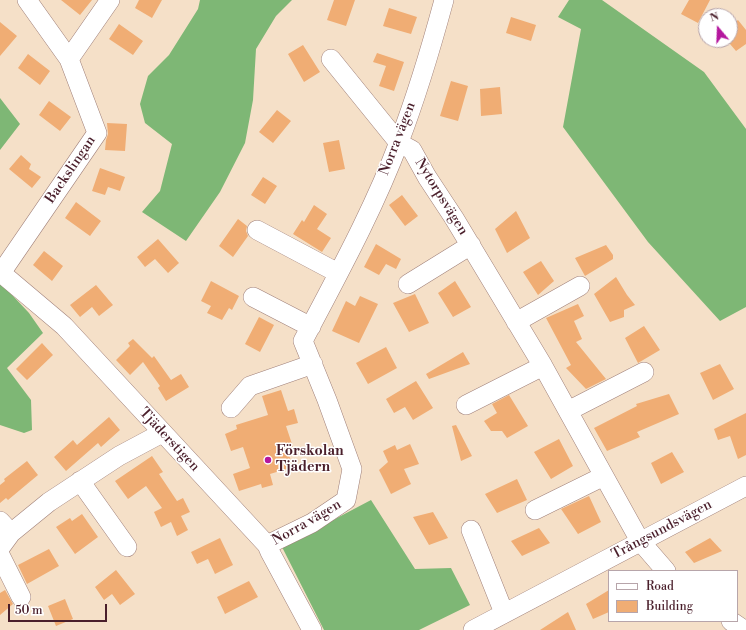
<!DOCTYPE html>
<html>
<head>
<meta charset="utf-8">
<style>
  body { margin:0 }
  #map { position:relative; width:746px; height:630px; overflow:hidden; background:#f5e0c8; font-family:"Libre Bodoni",serif }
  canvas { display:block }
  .legend { position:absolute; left:608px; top:570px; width:130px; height:52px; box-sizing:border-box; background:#fff; border:1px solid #b7a5aa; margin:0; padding:5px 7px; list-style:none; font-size:12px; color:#4a1f2b }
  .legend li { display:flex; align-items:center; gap:8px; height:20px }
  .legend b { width:20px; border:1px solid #b7a5aa }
  .north { position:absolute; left:698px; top:8px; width:40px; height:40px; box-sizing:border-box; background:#fff; border:1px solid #b7a5aa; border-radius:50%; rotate:341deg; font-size:11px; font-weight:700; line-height:16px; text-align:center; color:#4a1f2b }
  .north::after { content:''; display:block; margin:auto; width:14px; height:18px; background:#b5179e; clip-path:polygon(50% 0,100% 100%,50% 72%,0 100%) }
  .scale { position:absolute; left:8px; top:604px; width:99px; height:18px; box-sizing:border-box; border:2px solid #4a1f2b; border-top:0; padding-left:5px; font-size:12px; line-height:14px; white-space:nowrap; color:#4a1f2b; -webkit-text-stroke:3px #fff; paint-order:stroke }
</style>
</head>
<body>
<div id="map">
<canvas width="746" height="630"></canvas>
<ul class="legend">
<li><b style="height:5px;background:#fff"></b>Road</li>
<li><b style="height:11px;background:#f0ad74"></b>Building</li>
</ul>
<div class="north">N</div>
<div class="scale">50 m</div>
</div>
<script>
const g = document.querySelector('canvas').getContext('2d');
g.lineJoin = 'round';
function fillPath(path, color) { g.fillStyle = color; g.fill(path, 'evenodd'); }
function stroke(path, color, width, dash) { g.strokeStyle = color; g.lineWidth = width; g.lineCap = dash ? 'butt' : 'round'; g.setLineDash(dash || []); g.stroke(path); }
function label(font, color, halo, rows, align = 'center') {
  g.font = font + ' "Libre Bodoni",serif'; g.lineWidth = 3; g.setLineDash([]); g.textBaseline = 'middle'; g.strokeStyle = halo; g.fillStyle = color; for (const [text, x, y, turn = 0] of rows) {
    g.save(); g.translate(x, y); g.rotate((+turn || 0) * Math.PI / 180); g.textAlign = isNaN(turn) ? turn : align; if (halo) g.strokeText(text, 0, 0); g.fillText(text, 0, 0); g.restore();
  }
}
fillPath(new Path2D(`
  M200 0H292L276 16 256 49 253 100 245 143 220 192 186 241 142 212 160 191 172 144 145 123 140 104 148 76 169 55 198 9Z
  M569 0H602L704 72 746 129V307L720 321 648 242 563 127 581 29 558 17Z
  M0 98 20 124 0 150Z
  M0 282 29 313 43 333 7 368 31 400 32 430 24 433 0 425Z
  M371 500 415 569 451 568 470 605 419 630H324L282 547Z`), '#7eb775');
fillPath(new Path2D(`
  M61 0H92L80 15Z
  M139 0H162L152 18 135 8Z
  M334 0H355L346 26 327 20Z
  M689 0H710L698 23 681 14Z
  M389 8 417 17 411 34 383 26Z
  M511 17 536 25 531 41 506 33Z
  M738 20 746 30V44L736 51 730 44V26Z
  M0 22 17 36 0 56Z
  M119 24 143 41 133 55 109 39Z
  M303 45 320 72 304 82 288 54Z
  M377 53 404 62 394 91 379 86 386 66 373 62Z
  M28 54 50 71 40 85 18 68Z
  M451 81 468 86 458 121 440 116Z
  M500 87 502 114 481 116 480 89Z
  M49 101 71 117 60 131 39 115Z
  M277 110 291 121 273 143 259 132Z
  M107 123 127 124 125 151 105 150 106 140 108 134Z
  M339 140 345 169 329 172 323 143Z
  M21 155 31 164 29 169 41 177 32 188 9 169Z
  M100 168 125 177 120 191 108 187 105 195 92 191Z
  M263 177 277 186 265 204 251 195Z
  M402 195 418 216 405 226 389 205Z
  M76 202 101 221 90 236 65 218Z
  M314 205 327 214 317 229 331 238 322 252 293 234 302 220 304 222Z
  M516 211 530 238 507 253 495 229Z
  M238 219 247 226 246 231 248 236 233 257 219 246Z
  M158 239 179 263 168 273 155 259 145 267 137 257Z
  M376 244 401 259 396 269 386 264 379 275 364 267Z
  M606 245 613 255V259L585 276 575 258Z
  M44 251 63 266 52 281 33 265Z
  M541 261 554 281 538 295 523 272Z
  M616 277 627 295 635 305 624 310V317L610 322 594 294Z
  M211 281 239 296 232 310 229 308 222 320 207 313 211 306 201 301Z
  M455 281 471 307 453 317 438 293Z
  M96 285 113 305 99 316 92 307 80 317 70 305Z
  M415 294 429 323 409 332 393 303Z
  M360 296 378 304 359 343 332 331 346 301 355 306Z
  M578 304 584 316 574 321 582 339 576 342 606 379 586 389 566 368 571 365 546 318Z
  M259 317 274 325 260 352 245 344Z
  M644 326 660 350 638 363 625 338Z
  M133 339 152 358 154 356 171 380 181 374 189 387 166 401 158 388 160 386 143 362 130 375 116 360 130 346 128 343Z
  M42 343 53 355 27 380 16 369Z
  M386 347 397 368 368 384 356 363Z
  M463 352 470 364 429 379 426 374Z
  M720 364 734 389 713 400 700 373Z
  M416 381 433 408 413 420 405 407 394 413 386 399Z
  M281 390 288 411 294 409 298 423 286 426 293 447 287 449 293 467 270 474 273 485 262 488 261 484 239 491 233 474 250 468 243 447 231 451 225 434 237 429 236 425 268 415 262 396Z
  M669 394 679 414 637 432 640 437 607 451 594 428 637 406 636 404Z
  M509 395 528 426 507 438 502 431H491L484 421 497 413 492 404Z
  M746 413V455L738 459 730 436 718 440 714 429Z
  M109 417 120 430 101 447 98 443 66 471 54 457 73 440 77 445Z
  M456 425 472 456 461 461 452 426Z
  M559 439 573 466 551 479 534 452Z
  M410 444 419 464 404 469 411 484 391 494 379 470 388 462 383 451 395 445 397 450Z
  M672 452 684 472 661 484 651 463Z
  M152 456 163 472 159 474 177 501 183 498 190 512 181 516 188 530 177 536 171 522 161 527 154 512 162 508 146 486 128 499 115 481Z
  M27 461 38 475 8 500 6 498 0 503V485L5 481 4 479Z
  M517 479 527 500 497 513 485 494Z
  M589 496 601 522 578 534 561 509Z
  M433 512 448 538 429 545 413 517Z
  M82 514 98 537 75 554 56 527 70 518 72 521Z
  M539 528 550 543 522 556 511 541Z
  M220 538 233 565 215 574 208 559 197 564 191 552Z
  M710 538 722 551 694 563 685 552Z
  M49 549 59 566 27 584 18 565Z
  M116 570 135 594 120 605 112 594 104 600 95 587Z
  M249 581 258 597 225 614 217 597Z
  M5 590 13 604 0 615V593Z
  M609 590V612L593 619 586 604Z
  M65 599 73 619 56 626 48 606Z
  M568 612 576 630H540Z`), '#f0ad74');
const minor = new Path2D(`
  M69 59 110 0
  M331 59 399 143 412 150 427 177 454 218 543 366 640 541 666 571
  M257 230 338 273
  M0 272 64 326 267 545 270 552 312 630
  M1 273 97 133 69 59 27 0
  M408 284 471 245
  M253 297 311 327
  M516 322 580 286
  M466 405 543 366
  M231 408 250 386 313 364
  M568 411 644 372
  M80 481 127 547
  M535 510 604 476
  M0 521 11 533
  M471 530 504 613
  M267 545 312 523 346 500 352 469 327 400 303 341C337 276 374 209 399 142 417 95 431 48 444 0
  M0 548 11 533 49 502 119 456 162 433
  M0 555 21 597
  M731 621 744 630
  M473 630 746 486`);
stroke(minor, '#a0807a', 20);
stroke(minor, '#fff', 19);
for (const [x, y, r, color] of [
  [268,460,4,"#b5179e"]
]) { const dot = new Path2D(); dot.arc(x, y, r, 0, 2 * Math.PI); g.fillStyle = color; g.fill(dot); stroke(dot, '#fff', 1.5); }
label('14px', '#4a1f2b', '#fff', [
  ["Norra vägen",398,139,-69],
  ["Backslingan",71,170,-56],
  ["Nytorpsvägen",441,197,58],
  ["Tjäderstigen",169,440,47],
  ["Norra vägen",307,523,-30],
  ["Trångsundsvägen",662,530,-28]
]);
label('bold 14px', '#4a1f2b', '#fff', [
  ["Förskolan",276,452],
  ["Tjädern",276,468]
], 'left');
</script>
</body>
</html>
